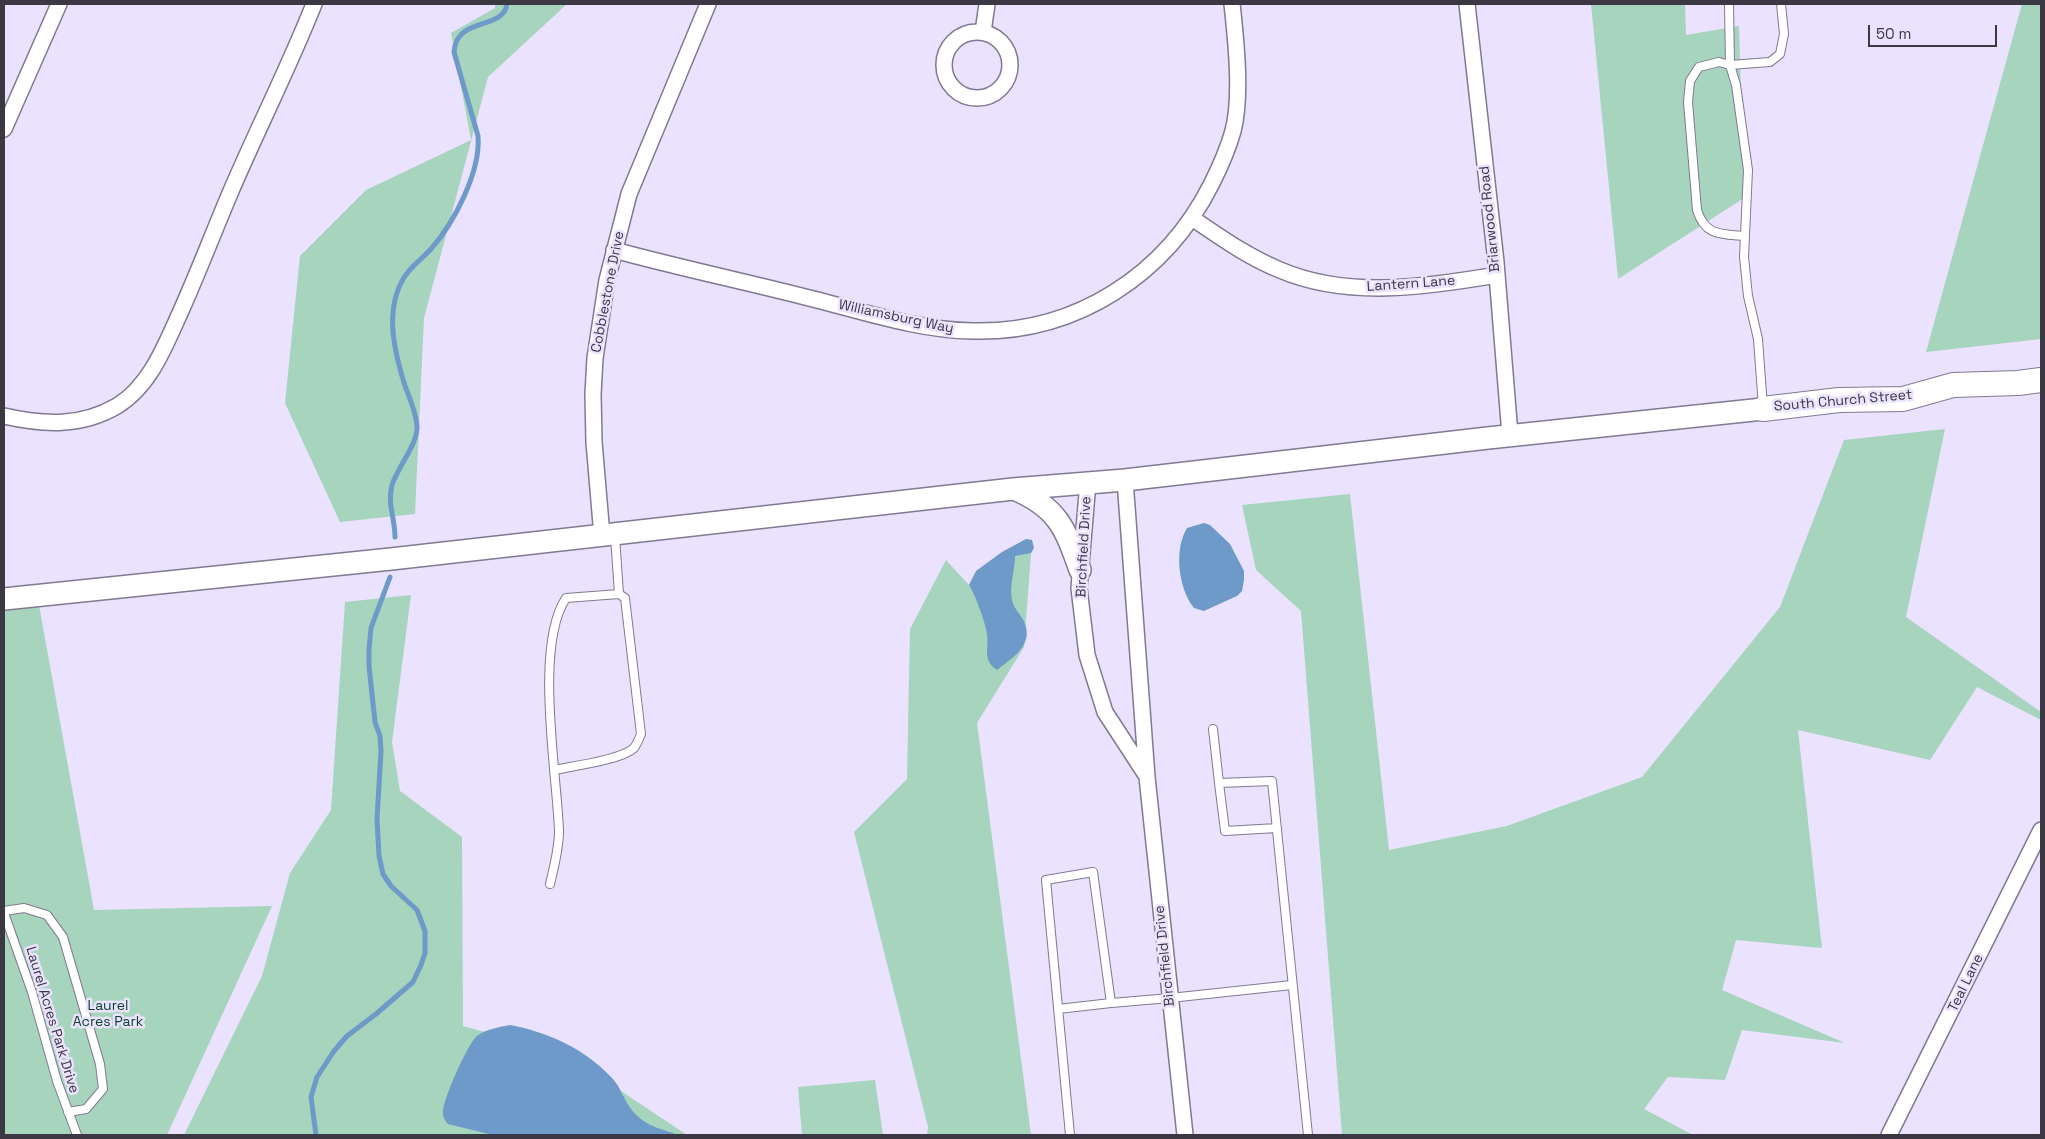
<!DOCTYPE html>
<html>
<head>
<meta charset="utf-8">
<style>
  body { margin:0 }
  #map { position:relative; width:2045px; height:1139px; overflow:hidden; background:#eae2fe; font-family:"Space Grotesk",sans-serif }
  canvas { display:block }
  .frame { position:absolute; inset:0; border:5px solid #3c3843; pointer-events:none }
  .scale { position:absolute; left:1868px; top:25px; width:129px; height:22px; box-sizing:border-box; border:2px solid #3c3843; border-top:0; padding-left:6px; font-size:15px; line-height:18px; white-space:nowrap; color:#3c3843; -webkit-text-stroke:4px #eae2fe; paint-order:stroke }
</style>
</head>
<body>
<div id="map">
<canvas width="2045" height="1139"></canvas>
<div class="frame"></div>
<div class="scale">50 m</div>
</div>
<script>
const g = document.querySelector('canvas').getContext('2d');
g.lineJoin = 'round';
function fillPath(path, color) { g.fillStyle = color; g.fill(path, 'evenodd'); }
function stroke(path, color, width, dash) { g.strokeStyle = color; g.lineWidth = width; g.lineCap = dash ? 'butt' : 'round'; g.setLineDash(dash || []); g.stroke(path); }
function label(font, color, halo, rows, align = 'center') {
  g.font = font + ' "Space Grotesk",sans-serif'; g.lineWidth = 5; g.setLineDash([]); g.textBaseline = 'middle'; g.strokeStyle = halo; g.fillStyle = color; for (const [text, x, y, turn = 0] of rows) {
    g.save(); g.translate(x, y); g.rotate((+turn || 0) * Math.PI / 180); g.textAlign = isNaN(turn) ? turn : align; if (halo) g.strokeText(text, 0, 0); g.fillText(text, 0, 0); g.restore();
  }
}
fillPath(new Path2D(`
  M495 4H567L488 77 424 318 415 514 340 522 285 403 300 256 366 190 471 140 451 33 495 8Z
  M1591 4H1685L1686 35 1739 26 1744 198 1618 279Z
  M2022 4H2041V339L1926 352Z
  M1945 429 1906 617 2041 712V720L1977 687 1930 760 1798 730 1822 948 1736 940 1722 990 1845 1043 1742 1030 1725 1080 1668 1077 1644 1109 1693 1135H1342L1301 611 1256 570 1242 505 1350 494 1389 850 1507 826 1642 777 1780 607 1844 440Z
  M1032 540 1024 647 977 723 1031 1135H927L928 1127 854 832 907 779 910 629 946 560 969 585Z
  M37 594 94 910 272 906 167 1135H4V598Z
  M411 595 392 742 400 791 462 837 463 1026 567 1055 687 1135H184L262 976 290 873 331 810 345 602Z
  M875 1080 883 1135H802L798 1087Z`), '#a6d4bc');
fillPath(new Path2D(`
  M1204 523 1210 525 1230 544 1244 571V580L1242 591 1237 596 1204 611 1194 608C1178 588 1174 549 1187 528Z
  M1026 539 1032 540 1034 548 1031 553 1015 556C1015 571 1009 585 1012 600 1014 610 1022 615 1025 624 1033 646 1012 658 997 670 982 660 989 649 987 634 986 624 975 594 969 585L976 571 1002 552Z
  M510 1025C548 1032 585 1049 611 1077 619 1085 622 1094 627 1103 641 1126 657 1127 678 1135H493L448 1124C445 1121 443 1118 443 1113 442 1102 468 1043 477 1036 486 1029 500 1027 510 1025Z`), '#6d9ac9');
stroke(new Path2D(`
  M395 537C395 518 387 504 392 485 398 466 418 444 417 426 416 412 410 399 405 386 395 354 385 315 401 283 407 269 421 260 431 249 454 223 481 171 478 136L454 52C456 16 503 31 507 4
  M316 1135 311 1097 317 1077 334 1051 347 1036 376 1014 413 982 421 965 425 953V931L417 910 391 886 383 874 379 856 377 819 381 751 380 736 375 722 369 666V649L371 628 390 577`), '#6d9ac9', 5);
const service = new Path2D(`
  M1729 4 1730 65 1770 62 1780 54 1784 34 1781 4
  M1745 236C1721 234 1705 236 1697 210L1688 102 1690 81 1699 67 1719 62 1730 65 1736 85 1748 170 1744 257 1748 296 1758 339 1763 407
  M615 536 619 594
  M1213 729 1219 783 1272 781 1308 1135
  M1219 783 1225 831 1277 828
  M550 884C554 867 559 849 559 831 557 773 534 646 566 598L619 594 625 598 641 734C639 739 637 744 634 748 621 760 573 766 554 770
  M4 911 24 908 47 915 63 937 100 1064 103 1089 86 1109 68 1112
  M4 913 32 992 57 1081 77 1135
  M1058 1009 1111 1003
  M1070 1135 1046 880 1093 872 1111 1003 1170 998 1292 985`);
const minor = new Path2D(`
  M1467 4 1496 262 1510 435
  M944 65a33 33 0 1 1 66 0a33 33 0 1 1-66 0Z
  M983 32 987 4
  M4 129 59 4
  M1192 218C1220 237 1248 257 1280 270 1348 299 1426 287 1497 275
  M614 250C680 268 747 282 813 299 865 312 918 330 972 331 1076 334 1166 275 1212 183 1220 167 1228 149 1233 131 1242 97 1236 40 1232 4
  M4 416C44 425 81 427 117 406 150 386 165 346 180 313 198 273 214 231 231 191 258 128 289 67 314 4
  M1125 480 1147 777 1185 1135
  M1088 482 1079 588 1087 655 1105 712 1146 775
  M602 536 594 442 593 394 595 358 607 280 629 194 708 4
  M1889 1135 2041 830`);
const secondary = new Path2D(`
  M1014 489C1057 507 1065 527 1080 570
  M4 599 391 559 1013 489 1125 480 1488 438 1763 409`);
const primary = new Path2D(`
  M1763 409 1839 400 1903 399 1953 385 2018 383 2041 380`);
stroke(service, '#817992', 10);
stroke(minor, '#817992', 18);
stroke(secondary, '#817992', 24);
stroke(primary, '#817992', 26);
stroke(service, '#fff', 8);
stroke(minor, '#fff', 15);
stroke(secondary, '#fff', 21);
stroke(primary, '#fff', 24);
label('14px', '#3c3843', '#eae2fe', [
  ["Briarwood Road",1490,219,-96],
  ["Lantern Lane",1411,284,-4],
  ["Cobblestone Drive",608,292,-79],
  ["Williamsburg Way",896,317,12],
  ["South Church Street",1843,401,-5],
  ["Birchfield Drive",1084,547,-87],
  ["Birchfield Drive",1165,956,-96],
  ["Teal Lane",1966,983,-64],
  ["Laurel Acres Park Drive",52,1020,73]
]);
label('14px', '#0a442e', '#eae2fe', [
  ["Laurel",108,1006],
  ["Acres Park",108,1022]
]);
</script>
</body>
</html>
